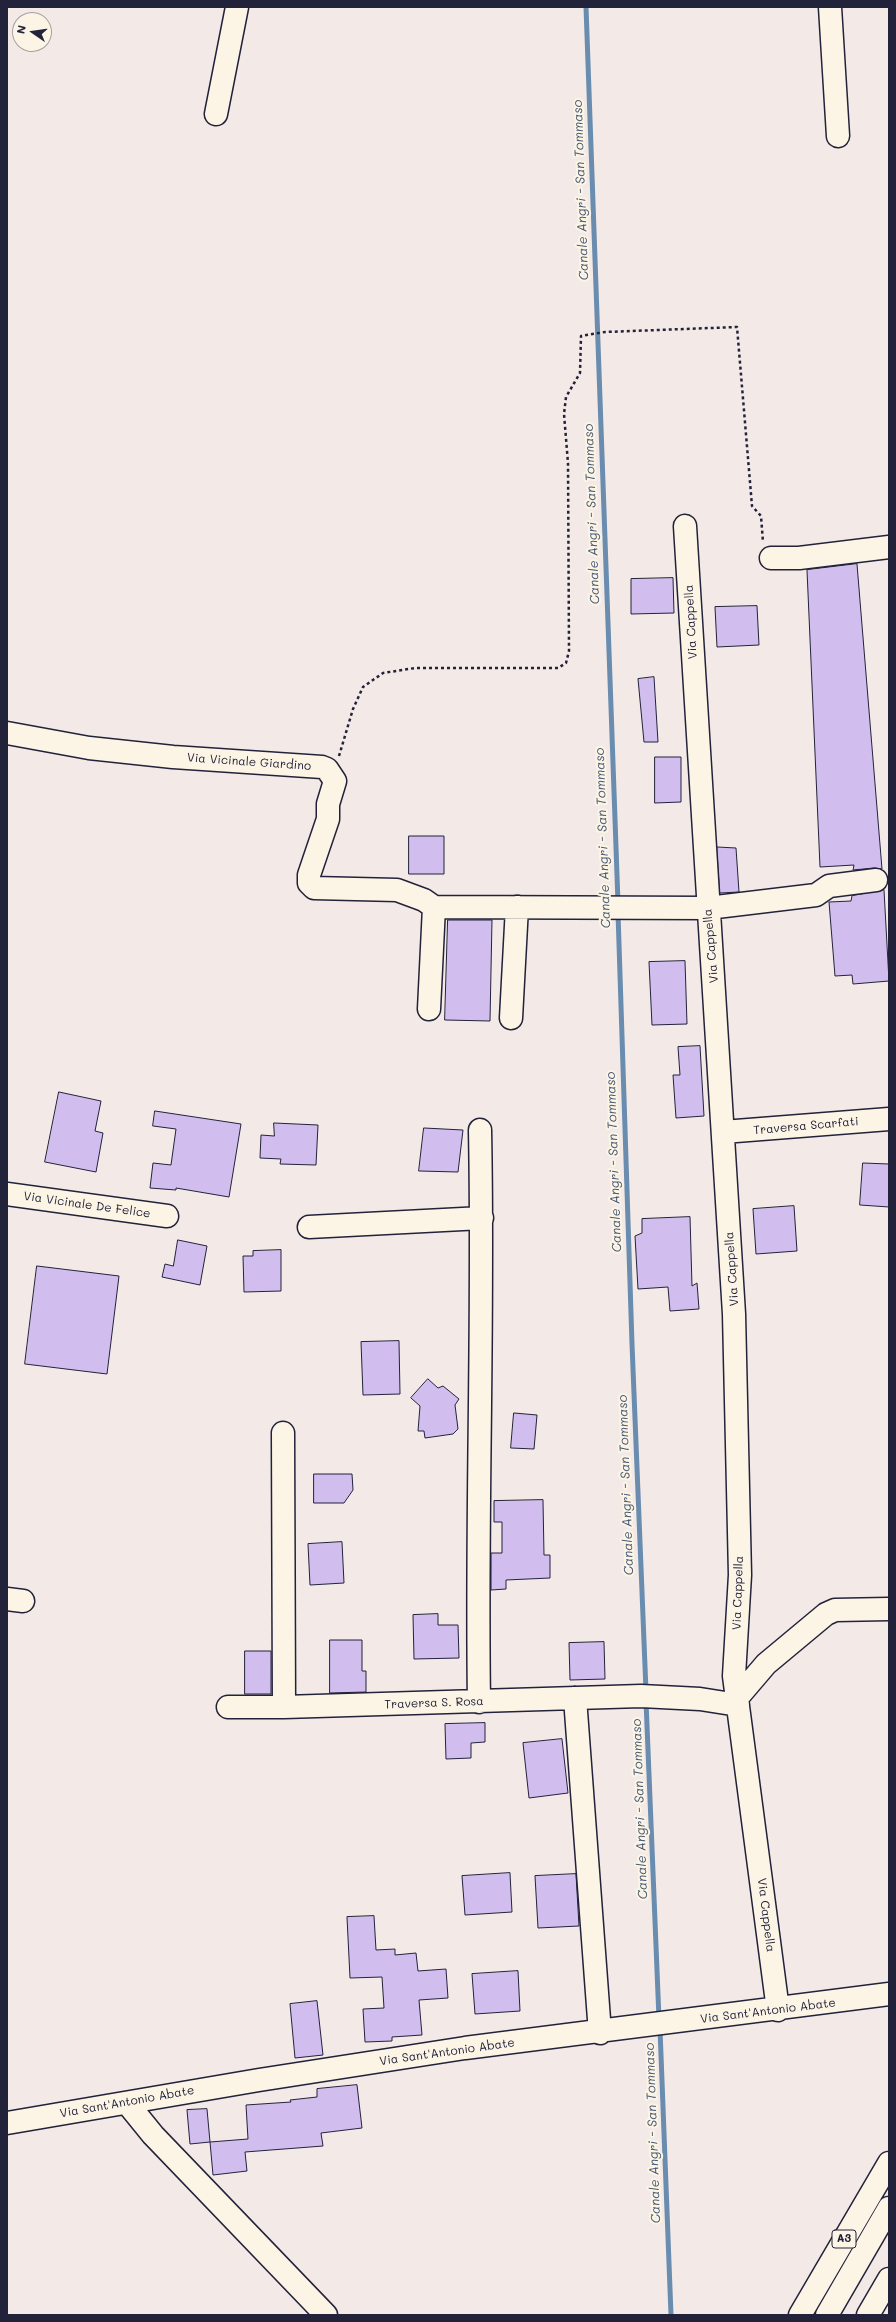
<!DOCTYPE html>
<html>
<head>
<meta charset="utf-8">
<style>
  body { margin:0 }
  #map { position:relative; width:896px; height:2322px; overflow:hidden; background:#f3eae7; font-family:Mali,sans-serif }
  canvas { display:block }
  .frame { position:absolute; inset:0; border:8px solid #22223b; pointer-events:none }
  .north { position:absolute; left:12px; top:12px; width:40px; height:40px; box-sizing:border-box; background:#fcf5e5; border:1px solid #a5a1a1; border-radius:50%; rotate:283deg; font-size:11px; font-weight:700; line-height:16px; text-align:center; color:#22223b }
  .north::after { content:''; display:block; margin:auto; width:14px; height:18px; background:#22223b; clip-path:polygon(50% 0,100% 100%,50% 72%,0 100%) }
</style>
</head>
<body>
<div id="map">
<canvas width="896" height="2322"></canvas>
<div class="frame"></div>
<div class="north">N</div>
</div>
<script>
const g = document.querySelector('canvas').getContext('2d');
g.lineJoin = 'round';
function stroke(path, color, width, dash) { g.strokeStyle = color; g.lineWidth = width; g.lineCap = dash ? 'butt' : 'round'; g.setLineDash(dash || []); g.stroke(path); }
function fillPath(path, color) { g.fillStyle = color; g.fill(path, 'evenodd'); }
function label(font, color, halo, rows, align = 'center') {
  g.font = font + ' Mali,sans-serif'; g.lineWidth = 4; g.setLineDash([]); g.textBaseline = 'middle'; g.strokeStyle = halo; g.fillStyle = color; for (const [text, x, y, turn = 0] of rows) {
    g.save(); g.translate(x, y); g.rotate((+turn || 0) * Math.PI / 180); g.textAlign = isNaN(turn) ? turn : align; if (halo) g.strokeText(text, 0, 0); g.fillText(text, 0, 0); g.restore();
  }
}
stroke(new Path2D(`
  M586 7 618 903
  M618 913 632 1344 646 1691
  M646 1701 659 2019
  M660 2029 671 2315`), '#6a8cae', 5);
const building = new Path2D(`
  M857 564 882 869 874 868 853 870 854 865 820 867 807 570Z
  M673 578 674 613 631 614V579Z
  M757 606 759 645 717 647 715 607Z
  M654 677 658 742H644L638 679Z
  M655 757H681V802L655 803Z
  M409 836H444V874H409Z
  M717 847 736 848 739 892 720 893Z
  M884 890 889 981 853 984 852 975 835 976 829 902 851 901 852 896Z
  M448 920H492L490 1021 445 1020Z
  M685 961 687 1024 652 1025 649 962Z
  M700 1046 704 1116 676 1118 673 1075H680L678 1047Z
  M59 1092 101 1101 95 1131 103 1133 96 1172 45 1162Z
  M155 1111 241 1124 229 1197 176 1188V1190L150 1188 153 1163 171 1165 176 1129 153 1126Z
  M274 1123 318 1125 316 1165 280 1164 281 1159 260 1158 261 1135 274 1136Z
  M424 1128 463 1130 458 1172 419 1171Z
  M863 1163 889 1164V1207L860 1205Z
  M794 1206 797 1251 756 1254 753 1209Z
  M690 1217 692 1286 697 1283 699 1309 670 1311 668 1287 638 1289 635 1236 642 1233V1219Z
  M178 1240 207 1246 200 1285 162 1277 165 1264 173 1266Z
  M281 1250V1291L244 1292 243 1256H253V1251Z
  M37 1266 119 1276 107 1374 25 1364Z
  M399 1341 400 1394 363 1395 361 1342Z
  M428 1379 438 1388 443 1386 459 1399 455 1405 458 1429 453 1434 425 1438 424 1431H418L420 1406 411 1398Z
  M514 1413 537 1415 534 1449 511 1448Z
  M314 1474H352L353 1490 344 1503H314Z
  M543 1500 544 1555H550V1578L506 1580V1589L491 1590V1553H502V1522H494V1501Z
  M342 1542 344 1583 310 1585 308 1544Z
  M438 1614V1625H458L459 1658 414 1659 413 1615Z
  M330 1640H362V1671H366V1692L330 1693Z
  M604 1642 605 1679 570 1680 569 1643Z
  M245 1651H271V1694H245Z
  M485 1723V1742L471 1743V1758L446 1759 445 1724Z
  M562 1739 568 1793 529 1798 523 1743Z
  M510 1873 512 1912 465 1915 462 1876Z
  M576 1874 579 1926 538 1928 535 1876Z
  M374 1916 376 1950 395 1949V1955L416 1953 418 1971 446 1969 448 1998 419 2000 422 2035 392 2037V2041L365 2042 363 2009 384 2008 382 1977 350 1978 347 1917Z
  M518 1971 520 2011 475 2014 472 1974Z
  M317 2001 323 2055 295 2058 290 2004Z
  M357 2085 362 2128 321 2133 323 2146 245 2152 247 2171 213 2175 210 2142 248 2139 246 2105 291 2102 290 2100 317 2097V2089Z
  M207 2109 210 2142 190 2144 187 2110Z`);
fillPath(building, '#d1bdee');
stroke(building, '#22223b', 1);
const minor = new Path2D(`
  M830 7 838 136
  M216 114 237 7
  M685 526 734 1314 740 1575 734 1676 778 2010
  M771 558H799L889 547
  M7 733 89 748 173 757 322 767 327 769 335 781 328 804V819L309 875V883L314 888 397 890 424 900 434 907 708 908 816 895 829 886 876 880
  M429 1009 434 907
  M511 1018 517 907
  M723 1132 889 1119
  M7 1194 167 1216
  M309 1227 482 1218
  M283 1433 284 1707
  M7 1599 23 1601
  M575 1698 600 2033
  M737 1698 766 1664 826 1614 835 1610 889 1609
  M479 1702C476 1511 484 1321 480 1130
  M228 1707H284L641 1696 700 1699 738 1705
  M127 2103 153 2135 326 2315
  M7 2123 259 2080 465 2048 889 1994
  M868 2315 889 2279`);
const highway = new Path2D(`
  M800 2315 889 2163
  M827 2315 889 2208`);
stroke(minor, '#22223b', 25);
stroke(highway, '#22223b', 25);
stroke(new Path2D(`
  M339 756 353 709 363 687 383 673 415 668H558L566 663 569 651 568 463 564 414 566 397 580 373 581 336 605 332 737 327 752 506 761 516 763 542`), '#22223b', 2.5, [3, 3]);
stroke(minor, '#fcf5e5', 22);
stroke(highway, '#fcf5e5', 22);
for (const [x, y, w] of [
  [844,2239,24]
]) { const box = new Path2D(); box.roundRect(x - w / 2, y - 9, w, 18, 3); g.fillStyle = '#fcf5e5'; g.fill(box); stroke(box, '#22223b', 1); }
label('bold 11px', '#22223b', null, [
  ["A3",844,2239]
]);
label('12px', '#22223b', '#fcf5e5', [
  ["Via Cappella",691,622,-93],
  ["Via Vicinale Giardino",249,762,4],
  ["Via Cappella",711,946,-95],
  ["Traversa Scarfati",806,1126,-5],
  ["Via Vicinale De Felice",87,1205,8],
  ["Via Cappella",732,1269,-94],
  ["Via Cappella",738,1593,-88],
  ["Traversa S. Rosa",434,1703,-2],
  ["Via Cappella",766,1915,83],
  ["Via Sant'Antonio Abate",768,2011,-7],
  ["Via Sant'Antonio Abate",447,2052,-8],
  ["Via Sant'Antonio Abate",127,2102,-10]
]);
label('italic 13px', '#465774', '#fcf5e5', [
  ["Canale Angri - San Tommaso",581,190,-92],
  ["Canale Angri - San Tommaso",592,514,-92],
  ["Canale Angri - San Tommaso",603,838,-92],
  ["Canale Angri - San Tommaso",614,1162,-92],
  ["Canale Angri - San Tommaso",626,1485,-92],
  ["Canale Angri - San Tommaso",640,1809,-92],
  ["Canale Angri - San Tommaso",653,2133,-92]
]);
</script>
</body>
</html>
